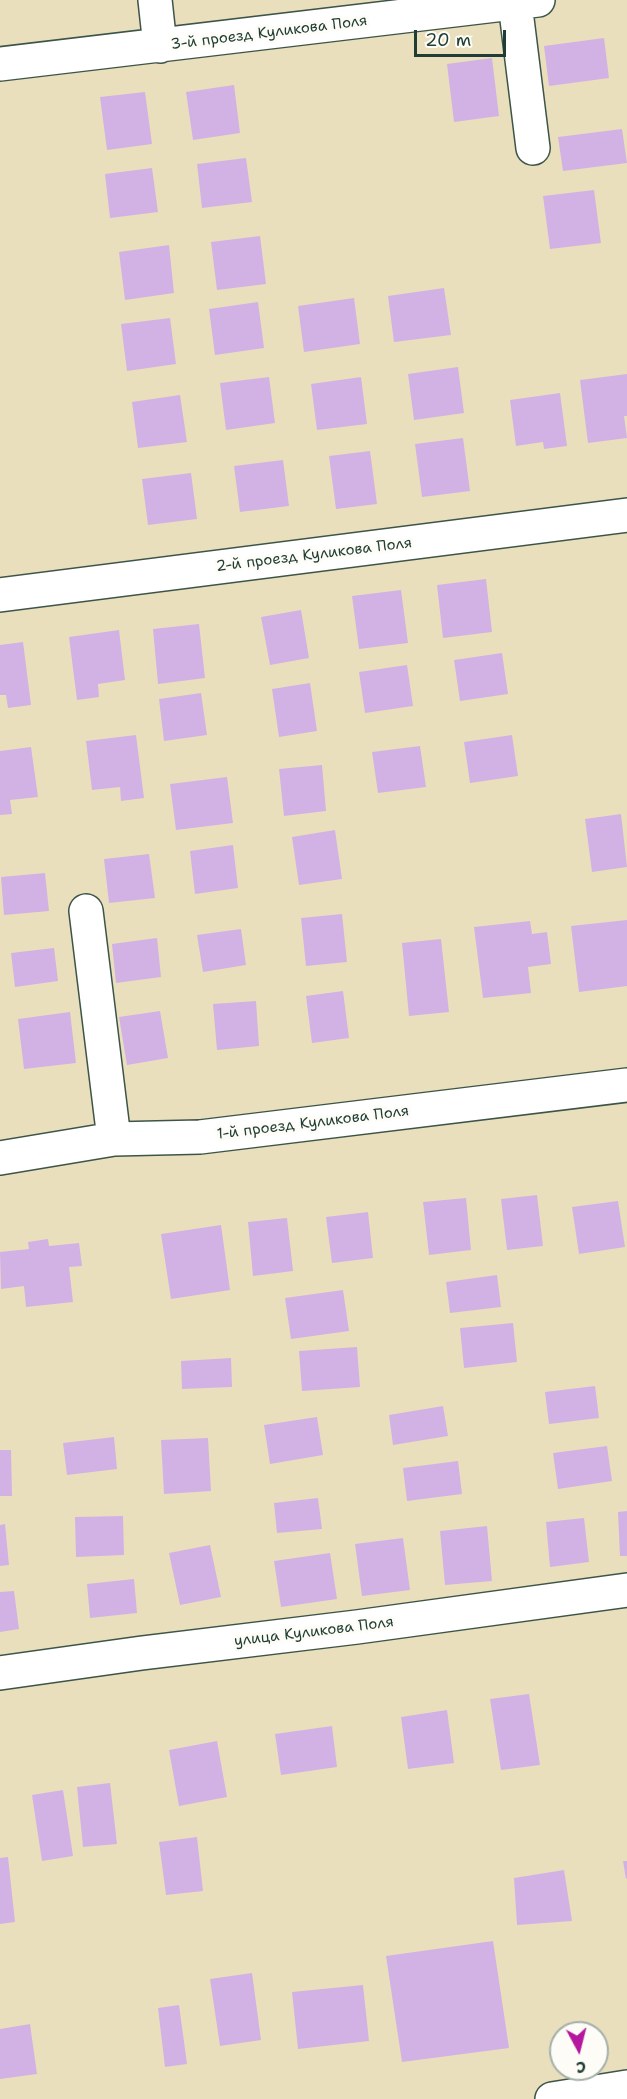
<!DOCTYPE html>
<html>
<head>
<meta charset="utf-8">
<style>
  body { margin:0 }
  #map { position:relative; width:627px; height:2099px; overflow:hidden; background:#eadfbc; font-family:"Shantell Sans",sans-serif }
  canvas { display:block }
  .north { position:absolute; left:549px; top:2021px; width:60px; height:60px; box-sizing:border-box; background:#fdfcf7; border:2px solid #a4b0a9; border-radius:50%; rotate:173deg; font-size:16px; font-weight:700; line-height:24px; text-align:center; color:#1f3d34 }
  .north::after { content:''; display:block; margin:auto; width:21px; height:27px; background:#b5179e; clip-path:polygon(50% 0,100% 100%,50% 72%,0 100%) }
  .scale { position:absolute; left:414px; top:30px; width:92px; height:27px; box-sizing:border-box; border:3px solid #1f3d34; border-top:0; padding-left:8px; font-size:18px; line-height:21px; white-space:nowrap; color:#1f3d34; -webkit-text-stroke:4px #fdfcf7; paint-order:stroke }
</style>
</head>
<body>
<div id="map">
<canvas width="627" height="2099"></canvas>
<div class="north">С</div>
<div class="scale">20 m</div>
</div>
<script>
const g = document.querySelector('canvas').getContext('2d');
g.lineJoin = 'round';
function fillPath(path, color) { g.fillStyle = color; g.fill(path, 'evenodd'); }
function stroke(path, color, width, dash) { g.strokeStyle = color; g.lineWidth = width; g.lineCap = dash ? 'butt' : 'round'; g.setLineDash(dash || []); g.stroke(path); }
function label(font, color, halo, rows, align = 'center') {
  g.font = font + ' "Shantell Sans",sans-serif'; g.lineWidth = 6; g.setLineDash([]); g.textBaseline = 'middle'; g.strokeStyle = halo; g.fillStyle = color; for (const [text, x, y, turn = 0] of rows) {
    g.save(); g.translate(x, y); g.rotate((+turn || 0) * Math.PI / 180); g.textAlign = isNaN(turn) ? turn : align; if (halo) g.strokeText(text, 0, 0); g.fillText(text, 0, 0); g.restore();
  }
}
fillPath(new Path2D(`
  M604 38 609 78 549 86 544 46Z
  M492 58 499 116 454 122 447 64Z
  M234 85 240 133 193 140 186 92Z
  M145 92 152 144 107 150 100 97Z
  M622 129 627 163 563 171 558 137Z
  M246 158 252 202 202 208 197 164Z
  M152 168 158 212 110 218 105 174Z
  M594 190 601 243 550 249 543 196Z
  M260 236 266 284 217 290 211 242Z
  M169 245 174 293 125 300 119 252Z
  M444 288 451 335 394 342 388 296Z
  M354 298 360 344 304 352 298 306Z
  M258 302 264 348 215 355 209 309Z
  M170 318 176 364 127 371 121 324Z
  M458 367 464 413 414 420 408 374Z
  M627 374V416H624L627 438 588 443 580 380Z
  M269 377 275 423 226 430 220 383Z
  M361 377 367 424 317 430 311 384Z
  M560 393 567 446 544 449 543 442 516 446 510 400Z
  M180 395 187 442 138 448 132 402Z
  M463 438 470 491 422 497 415 444Z
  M370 451 377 504 336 509 329 456Z
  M283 460 289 506 240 512 234 466Z
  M191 473 197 519 148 525 142 479Z
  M486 579 492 632 443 638 437 585Z
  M401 590 408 643 359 649 352 596Z
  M301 610 309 658 270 665 261 617Z
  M199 624 205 678 158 684 153 629Z
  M119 630 125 680 98 684 99 697 77 700 69 637Z
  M23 642 31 705 8 708 6 695H0V645Z
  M502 653 508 694 460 701 454 660Z
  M407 665 413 706 365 713 359 672Z
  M310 683 317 731 279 737 272 689Z
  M201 693 207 735 164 741 159 699Z
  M136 735 144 798 121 801 120 787 92 790 86 741Z
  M512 735 518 776 470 783 464 742Z
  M420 746 426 787 378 793 372 752Z
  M31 747 38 797 10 800 12 814 0 815V751Z
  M322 765 326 811 284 816 279 769Z
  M227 777 233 823 176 830 170 784Z
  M621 814 627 867 592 872 585 819Z
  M335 830 342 879 299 885 292 837Z
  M233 845 238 888 195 894 190 851Z
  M149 854 155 898 109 903 104 859Z
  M45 873 49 911 4 915 1 877Z
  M342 914 347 962 306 966 301 918Z
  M627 920V986L579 992 571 926Z
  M530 921 532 934 547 932 551 964 528 967 531 993 483 998 474 927Z
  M241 929 246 965 203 972 197 935Z
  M157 938 161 977 116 983 112 944Z
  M441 939 449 1012 409 1016 402 943Z
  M54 948 58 981 15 987 11 953Z
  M343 991 349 1038 312 1043 306 996Z
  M256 1001 259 1046 217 1050 213 1004Z
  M160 1011 168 1058 127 1065 119 1017Z
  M70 1012 76 1063 24 1069 18 1019Z
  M537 1195 543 1246 507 1250 501 1199Z
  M466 1198 471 1250 429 1255 423 1202Z
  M618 1201 625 1247 579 1254 572 1207Z
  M368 1212 373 1258 332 1263 326 1217Z
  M287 1218 293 1271 253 1276 248 1222Z
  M221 1225 230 1290 171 1299 161 1234Z
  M48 1239 49 1246 79 1243 82 1266 69 1267 73 1302 26 1307 24 1286 1 1289 0 1252 29 1249 28 1242Z
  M497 1275 501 1307 450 1313 446 1282Z
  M343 1290 349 1331 291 1339 285 1298Z
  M513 1323 517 1362 464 1368 460 1328Z
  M357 1347 360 1387 302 1391 299 1351Z
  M231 1358 232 1387 182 1389 181 1361Z
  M595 1386 599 1418 549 1424 545 1392Z
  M443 1406 448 1436 393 1445 389 1415Z
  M317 1417 323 1455 270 1464 264 1425Z
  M114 1437 117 1469 67 1475 63 1443Z
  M208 1438 211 1491 164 1494 161 1440Z
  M607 1446 612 1481 558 1489 553 1453Z
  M0 1450H11L12 1496H0Z
  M458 1461 462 1494 407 1501 403 1468Z
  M318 1498 322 1529 277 1533 274 1503Z
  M627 1511V1556H620L618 1512Z
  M123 1516 124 1555 76 1557 75 1517Z
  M584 1518 589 1562 550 1567 546 1522Z
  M5 1524 9 1565 0 1566V1525Z
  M487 1526 492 1581 445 1585 440 1531Z
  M403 1538 410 1590 362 1596 355 1544Z
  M210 1545 221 1597 180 1605 169 1553Z
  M330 1553 337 1599 281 1607 274 1561Z
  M134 1579 137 1613 90 1618 87 1584Z
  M14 1591 19 1629 0 1632V1592Z
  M529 1694 540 1765 501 1770 490 1699Z
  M447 1710 454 1763 408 1769 401 1717Z
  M332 1726 337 1767 281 1775 275 1734Z
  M217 1741 227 1797 179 1806 169 1750Z
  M110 1783 117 1844 83 1847 77 1787Z
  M63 1790 73 1856 42 1861 32 1795Z
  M197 1837 203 1891 166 1895 159 1842Z
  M8 1857 15 1922 0 1924V1858Z
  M623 1861H627V1878L626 1879Z
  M564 1870 572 1921 517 1925 514 1878Z
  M493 1941 509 2048 402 2062 386 1956Z
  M252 1973 261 2040 220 2046 210 1979Z
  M363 1985 369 2041 298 2049 292 1992Z
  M179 2005 187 2064 165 2067 158 2008Z
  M30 2024 37 2074 0 2079V2029Z`), '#d2b2e5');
const minor = new Path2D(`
  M155 0 160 46
  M515 3 533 148
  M0 64 538 0
  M0 595 627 515
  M86 911 114 1139
  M0 1158 114 1139 200 1137 627 1085
  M0 1673 142 1653 357 1627 627 1590
  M552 2099 627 2087`);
stroke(minor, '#3d5548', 36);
stroke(minor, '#fff', 33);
label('15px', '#1f3d34', '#fdfcf7', [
  ["3-й проезд Куликова Поля",269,33,-7],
  ["2-й проезд Куликова Поля",314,555,-7],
  ["1-й проезд Куликова Поля",313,1123,-7],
  ["улица Куликова Поля",314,1632,-7]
]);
</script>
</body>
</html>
